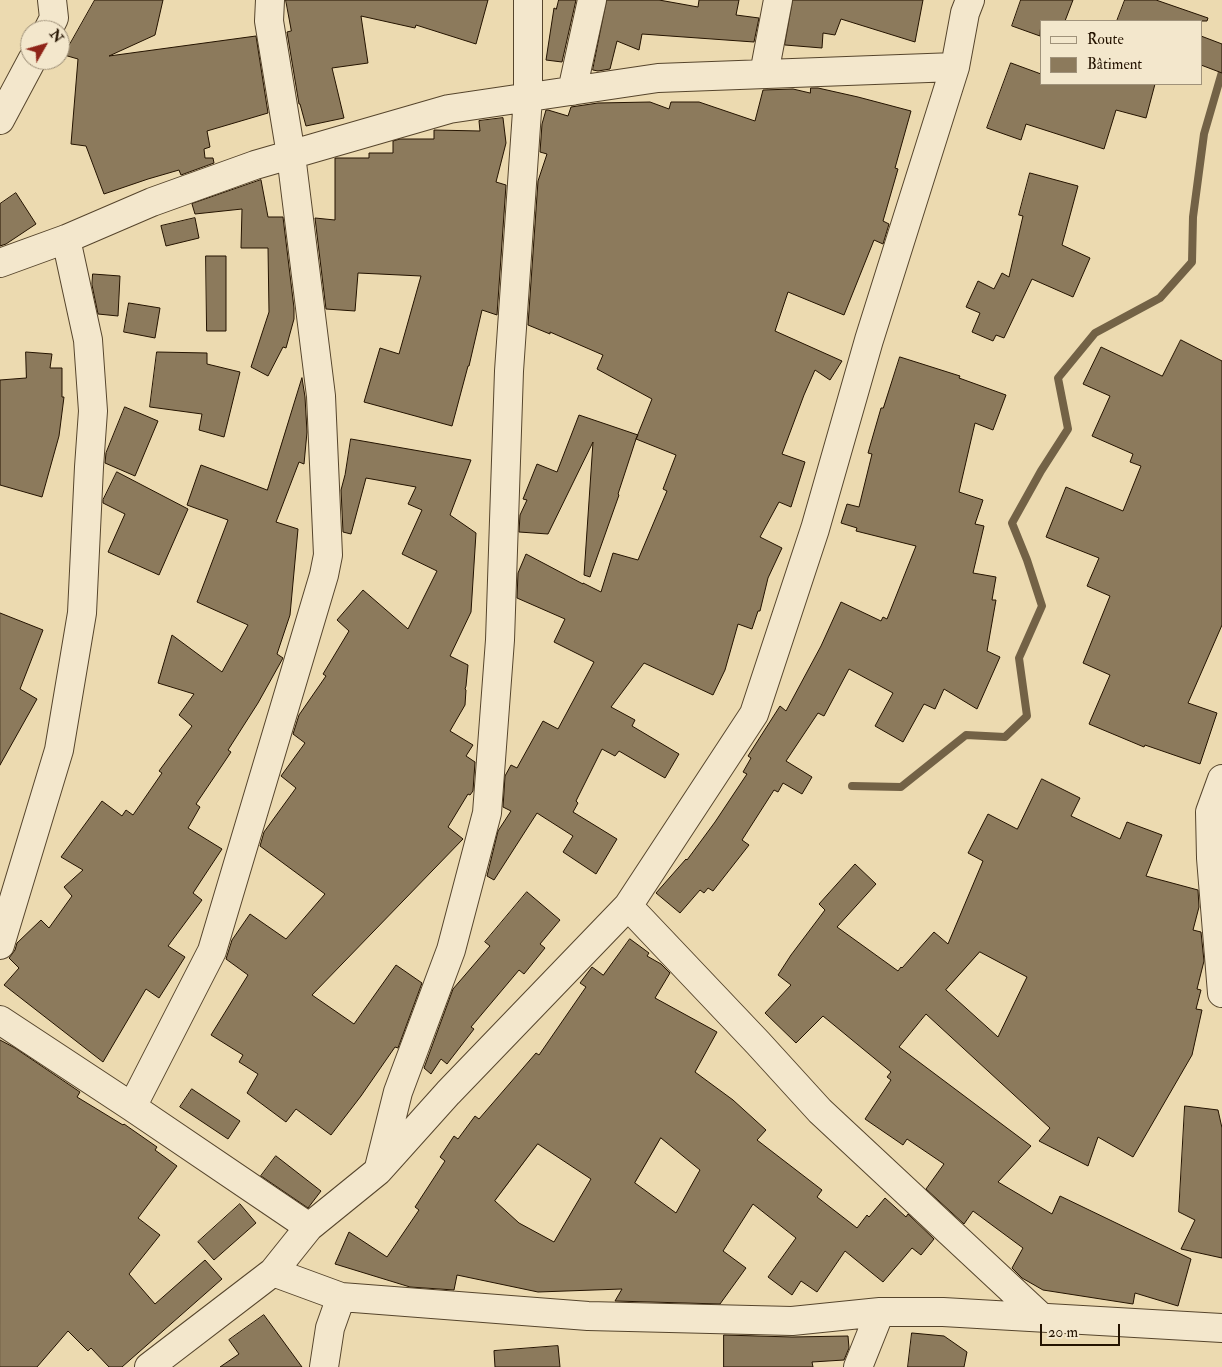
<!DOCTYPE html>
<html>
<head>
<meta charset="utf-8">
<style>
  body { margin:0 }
  #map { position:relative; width:1222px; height:1367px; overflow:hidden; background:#ecdab0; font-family:"IM FELL Double Pica",serif }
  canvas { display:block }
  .legend { position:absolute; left:1040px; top:20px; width:162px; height:65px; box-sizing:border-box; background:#f3e7cc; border:1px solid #a0927a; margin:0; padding:6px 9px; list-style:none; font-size:15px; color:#241300 }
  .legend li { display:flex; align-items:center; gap:10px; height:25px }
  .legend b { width:25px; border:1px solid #a0927a }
  .north { position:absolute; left:20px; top:20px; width:50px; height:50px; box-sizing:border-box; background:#f3e7cc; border:1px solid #a0927a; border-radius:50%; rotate:52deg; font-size:14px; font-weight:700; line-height:20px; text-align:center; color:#241300 }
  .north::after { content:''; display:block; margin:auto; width:18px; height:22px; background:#8f2418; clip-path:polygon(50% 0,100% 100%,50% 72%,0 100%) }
  .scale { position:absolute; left:1040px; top:1324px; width:80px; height:22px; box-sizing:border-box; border:2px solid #241300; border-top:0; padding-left:6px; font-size:15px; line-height:18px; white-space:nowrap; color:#241300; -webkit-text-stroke:4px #f3e7cc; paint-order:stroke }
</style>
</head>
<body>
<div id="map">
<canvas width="1222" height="1367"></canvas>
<ul class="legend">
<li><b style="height:6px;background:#f3e7cc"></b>Route</li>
<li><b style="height:14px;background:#8c7a5c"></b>Bâtiment</li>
</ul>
<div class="north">N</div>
<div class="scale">20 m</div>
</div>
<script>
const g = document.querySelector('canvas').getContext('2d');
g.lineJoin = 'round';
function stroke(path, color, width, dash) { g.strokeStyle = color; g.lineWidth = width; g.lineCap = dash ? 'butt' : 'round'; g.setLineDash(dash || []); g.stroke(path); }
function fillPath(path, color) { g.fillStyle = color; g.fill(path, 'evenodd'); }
stroke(new Path2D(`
  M852 786 901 787 966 735 1005 737 1027 716 1019 658 1042 606 1027 560 1012 523 1041 471 1068 429 1058 378 1095 333 1160 298 1192 262 1193 217 1204 134 1222 72`), '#736246', 8);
const building = new Path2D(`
  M95 0H163L155 35 109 56 256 36 268 113 207 131 210 147 204 149 205 158H213L214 163 181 175 179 170 148 179 104 194 86 146 71 144 78 59 64 55Z
  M286 0H488L476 44 416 25 415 28 361 16 368 63 332 68 344 118 306 126 300 104H299L287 32 291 31Z
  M559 0H576L562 62 546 60 554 8 556 9Z
  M607 0H659L698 7 699 0H739L736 15 759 18 754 42 642 34 639 50 617 41 610 69 598 71 593 70Z
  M793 0H923L915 42 841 19 835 35 823 33 822 48 785 45Z
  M1021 0H1073L1065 21H1041L1040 36 1012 26Z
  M1125 0H1156L1208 18 1207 21H1117Z
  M1201 36 1222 44V73L1201 65Z
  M1011 63 1041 74V84H1155L1146 118 1116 110 1104 149 1026 124 1021 140 987 128Z
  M811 88H818L858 97 911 111 895 168 898 169 883 221 889 224 883 244 874 240 844 315 788 292 775 331 842 361 830 380 815 370 804 395 782 454 805 462 791 507 779 502 760 537 782 548 768 578 760 611H758L752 629 738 624 725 670 713 695 644 663 611 707 635 720 632 726 679 754 665 778 619 751 615 756 602 749 576 801 578 803 573 812 617 839 596 874 563 852 573 836 537 813 494 880 487 876 498 831 511 811 503 807 505 776 511 765 517 768 543 721 558 729 594 662 554 642 565 619 517 598 518 573 526 554 583 584V583L601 592 613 553 638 560 667 491 663 489 676 455 636 439 618 494 619 495 590 577 584 575 593 442 548 534 519 532 520 515 527 500 523 499 537 464 557 472 579 415 638 435 636 439 652 399 597 369 603 355 550 332V334L528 325 538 181 547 154 540 152 542 124 546 110H548L568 116 571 107 598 103 650 102 669 109 671 102H699L755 121 763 90 793 89 810 93Z
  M503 118 506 143 496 182 506 185 497 315 482 310 469 366H468L452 426 364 402 380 348 399 354 421 276 358 273 355 311 326 309 315 218 335 220V158H369V153H393V141L400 139H434V130L480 131 479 121Z
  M1030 173 1078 186 1062 245 1090 258 1073 297 1032 279 1004 338 996 335 993 341 972 332 980 313 966 307 978 281 994 289 1002 273 1009 277 1023 216 1019 215Z
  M261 180 268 217H283L294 308V319L286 348 283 347 268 376 251 367 269 312 268 248H241L242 209 195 214 192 204Z
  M16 193 36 224 6 244 0 246V204Z
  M195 218 199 238 166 246 161 226Z
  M206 256H226V331H207Z
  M93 274 120 276 118 316 98 314 92 285Z
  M129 303 160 308 155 338 124 332Z
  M1181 340 1222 361V625L1188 703 1217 713 1200 764 1145 745 1144 747 1089 724 1110 675 1083 663 1110 596 1087 586 1099 558 1046 537 1066 487 1123 511 1141 466 1130 462 1133 454 1092 436 1110 396 1083 384 1101 347 1162 376Z
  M26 352 52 354 50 368H62V397H64L59 436 42 497 0 485V380L26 378Z
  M157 352 207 353V364L240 372 224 437 199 430 202 414 150 407Z
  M900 357 960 376 959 378 1006 395 993 430 975 423 959 492 983 500 975 524 984 526 973 573 996 577 992 600H996L987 651 1000 657 977 709 944 689 935 709 924 704 903 742 875 726 893 693 849 669 824 716 818 713 786 761 812 777 802 794 783 783 778 792 774 790 742 840 749 845 713 891 708 888 704 893 700 890 680 913 656 893 686 859 687 860 715 822 747 774 743 772 751 758 748 756 780 706 786 711 821 646 841 602 881 621 883 617 887 619 916 546 856 531 857 528 841 523 847 504 859 507 872 454 868 453 881 408H883Z
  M302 378 305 397 307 432 304 464 299 462 276 522 298 529 290 615 277 654 283 658 258 703 228 750 231 752 225 761 196 804 200 807 188 828 222 849 193 893 202 900 168 946 185 957 159 998 146 989 103 1062 4 985 19 968 9 958 15 950 17 943 41 920 49 928 72 896 64 887 83 870 61 857 102 801 122 816 126 810 133 815 162 773 159 771 192 726 179 715 194 694 158 683 172 635 222 672 248 625 197 602 228 520 187 505 201 465 267 490Z
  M125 407 158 421 135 476 105 463 106 453Z
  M351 439 471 460 450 515 476 533 471 612 450 656 468 665 466 686 465 689 466 690 465 705 450 731 473 745 466 756 475 762 473 791 470 795 468 794 448 827 463 839 312 995 354 1024 396 965 422 983 398 1048 395 1047 361 1096 331 1135 296 1109 286 1122 247 1093 258 1074 239 1062 243 1055 211 1035 248 975 226 959 232 940 250 914 286 939 325 894 260 846 264 832 296 788 281 776 305 743 293 734 299 715 326 676 323 674 349 631 337 620 363 590 408 629 437 571 402 554 422 510 408 504 416 487 366 478 351 534 343 532 341 490 345 475Z
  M117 472 188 509 159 575 108 552 125 514 103 503V500Z
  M0 613 43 630 20 689 37 699 0 765Z
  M1042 779 1080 798 1071 816 1120 839 1127 822 1162 835 1146 876 1198 890 1199 907 1193 930 1201 932 1204 961 1197 989 1201 990 1196 1009 1202 1010 1192 1055 1133 1157 1098 1137 1088 1166 1039 1141 1050 1128 926 1014 899 1047 1031 1146 998 1182 1052 1214 1060 1196 1191 1259 1178 1306 1135 1293 1133 1304 1043 1290 1022 1278 1012 1268 1023 1248 973 1211 964 1224 926 1189 944 1164 907 1139 903 1145 865 1119 891 1080 887 1077 891 1072 823 1016 796 1043 765 1013 791 985 778 975 791 955 825 910 819 904 855 864 876 884 837 927 898 971 901 967 902 968 934 932 948 944 983 861 968 853 988 814 1017 829ZM980 952 1027 977 998 1037 946 990Z
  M527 892 560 920 540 944 545 948 524 974 519 970 471 1027 474 1029 447 1064 441 1059 431 1074 424 1068 453 989 490 946 485 942Z
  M630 939 649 953 647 956 661 964 670 973 655 998 717 1032 695 1072 733 1100 766 1130 757 1140 822 1190 817 1197 857 1228 867 1215 869 1217 885 1198 906 1217 908 1214 934 1239 921 1255 912 1248 883 1282 845 1251 817 1292 801 1281 792 1295 768 1277 796 1238 753 1204 723 1251 746 1268 720 1304 615 1301 622 1289 538 1292 457 1275 454 1290 410 1287 335 1264 349 1232 387 1257 419 1210 415 1207 445 1161 440 1157 454 1136 458 1139 475 1116 479 1119 536 1053 539 1055 586 987 580 983 592 967 603 975ZM661 1138 700 1170 676 1213 635 1183ZM538 1144 591 1179 554 1242 519 1223 495 1201Z
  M0 1040 15 1048 80 1092 77 1097 123 1125 124 1124 157 1147 155 1150 177 1166 138 1218 160 1235 129 1274 155 1304 205 1260 222 1279 122 1367H109L91 1348 88 1351 68 1331 37 1367H0Z
  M192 1089 240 1121 228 1139 180 1107Z
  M1185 1106 1218 1110 1222 1128V1258L1181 1249 1195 1220 1179 1212Z
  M276 1156 321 1191 308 1208 261 1176Z
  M240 1204 256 1223 214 1260 198 1242Z
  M264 1315 302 1367H220L239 1354 229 1340Z
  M912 1333 944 1336 967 1352 964 1367H908Z
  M724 1335 792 1337 848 1336 849 1348 844 1360 812 1362 813 1367H724Z
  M558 1346 560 1367H495L494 1351Z`);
fillPath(building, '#8c7a5c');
stroke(building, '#241300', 1);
const minor = new Path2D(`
  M48 30 54 18 52 0
  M764 74 778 0
  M572 91 592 0
  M0 120 32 60
  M0 263 66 239 152 202 255 165 449 109 658 78 955 67
  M1222 779 1210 812 1211 858 1222 993
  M628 906 758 1043 820 1111 1041 1317
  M0 945 59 750 82 613 89 467 93 411 88 340 66 239
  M0 1020 132 1107 309 1227
  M132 1107 212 951 324 575 328 555 321 396 291 155 269 21 270 0
  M379 1168 398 1092 451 950 487 813 500 640 509 371 528 97V0
  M273 1272 341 1297 588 1316 792 1321 880 1312H943L1222 1328
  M149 1367 273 1272 309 1227 378 1171 448 1093 628 906 754 714 815 529 869 340 955 67 965 13 970 0
  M324 1367 330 1328 341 1297
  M858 1367 880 1312`);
stroke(minor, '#56452c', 30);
stroke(minor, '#f3e7cc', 28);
</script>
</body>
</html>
